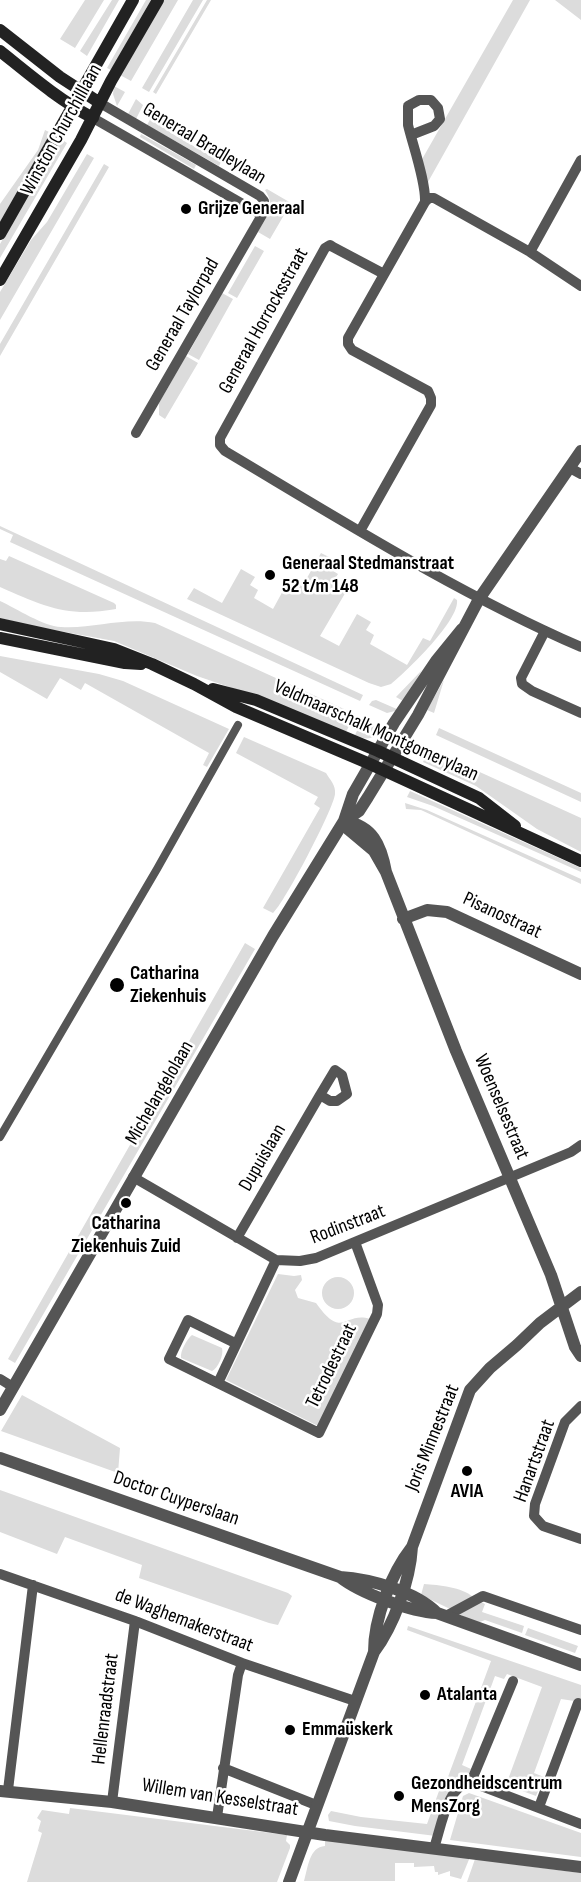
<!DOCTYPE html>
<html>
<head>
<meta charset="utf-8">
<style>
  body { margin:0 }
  canvas { display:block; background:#fff }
</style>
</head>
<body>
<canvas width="581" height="1882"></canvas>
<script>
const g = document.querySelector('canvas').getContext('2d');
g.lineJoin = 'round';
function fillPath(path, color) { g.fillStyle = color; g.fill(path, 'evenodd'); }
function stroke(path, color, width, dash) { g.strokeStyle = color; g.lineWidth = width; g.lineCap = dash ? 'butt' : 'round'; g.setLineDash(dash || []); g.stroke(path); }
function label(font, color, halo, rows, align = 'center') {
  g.font = font + ' "Sofia Sans Condensed",sans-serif'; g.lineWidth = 5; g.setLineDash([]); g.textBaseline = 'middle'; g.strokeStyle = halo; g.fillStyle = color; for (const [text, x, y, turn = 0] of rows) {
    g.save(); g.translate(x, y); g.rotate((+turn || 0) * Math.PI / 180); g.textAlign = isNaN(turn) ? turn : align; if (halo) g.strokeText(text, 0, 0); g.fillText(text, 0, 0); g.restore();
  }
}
fillPath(new Path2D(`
  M85 0H104L75 48 60 39Z
  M112 0H119L87 56 80 51Z
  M146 0H151L111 70 107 68Z
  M164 0H178L131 81 120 75Z
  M193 0H203L149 92 142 88Z
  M207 0H211L156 94 153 92Z
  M513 0H530L428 182 421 161Z
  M555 0H581V20Z
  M114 86 125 92 117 106 113 94Z
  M136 99 143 105 136 119 128 114Z
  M152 116 171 133 221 162 219 166 147 125Z
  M45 130 51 133 0 222V204L38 150Z
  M141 134 196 165 194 169 140 137Z
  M61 139 67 143 0 258V244Z
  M87 154 94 158 0 320V292L31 240 47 222Z
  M104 164 109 167 0 356V344Z
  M267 189 291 203 270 239 258 232C268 214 276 208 265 190Z
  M255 246 264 251 237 298 228 293Z
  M222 293 233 299 199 360 188 354Z
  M186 356 198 363 165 419 159 415V403Z
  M0 526 363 695 360 701 10 542 13 535 0 529Z
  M321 553 335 560 330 569 338 574 333 582 347 590 320 636 339 646 357 614 371 622 366 630 374 635 370 644 407 665 423 638 430 641 454 598 457 600C460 620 407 671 391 684L381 687 369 683 187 599 194 588 222 603 241 569 255 577 250 585 258 590 254 598 273 609 290 578 303 585Z
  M9 556 114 603 116 605V609C68 618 43 606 0 587V559L6 561Z
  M0 601C17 609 43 626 61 627 93 629 124 617 155 623L355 714 346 732 241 691 197 676 114 641 32 626 0 618Z
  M0 656 99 674 123 681 229 729 207 767 203 765 209 753 85 683 81 690 60 678 47 699 0 672Z
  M422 670 403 701 396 697Z
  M444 680 434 713 427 710Z
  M376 700 399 710 387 713 369 705 372 701Z
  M363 718 369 720 377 730V735C369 740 364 739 355 735Z
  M439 728 581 793V802L436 735Z
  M244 737 326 773C330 780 336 785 335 794 334 808 284 904 273 913L263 908 320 808 314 804 318 797 236 753Z
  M429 749 581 818V852L537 829 476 786 423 762Z
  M410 791 581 868V872L433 806 407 797Z
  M405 803 427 810 581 879V884L421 810 406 809Z
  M245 943 255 949 15 1363 8 1359Z
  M278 1274 294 1276 301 1275 302 1280 295 1290 298 1298 316 1303C343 1341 344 1311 370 1319L318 1426 226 1380Z
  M322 1293a16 16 0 1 1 32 0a16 16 0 1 1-32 0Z
  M192 1335 222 1348C224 1355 218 1368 212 1371L181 1358C180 1351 187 1339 192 1335Z
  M22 1395 120 1448 118 1473 1 1431Z
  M0 1490 288 1593 292 1596 278 1625 269 1623 139 1578 142 1565 65 1537 57 1554 0 1532Z
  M424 1584C439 1585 462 1587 473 1597L453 1608H448L421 1595Z
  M481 1602 485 1604 482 1612 524 1626 522 1633 485 1620 477 1623 459 1614Z
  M408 1626 581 1685V1702L561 1699 534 1773 544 1777 536 1796 506 1785 542 1687 507 1674 504 1679 495 1676 462 1765 471 1769 469 1774 453 1784 436 1836 355 1826 329 1821 328 1815 331 1811 361 1817 427 1824 439 1791 445 1785 491 1661 407 1630Z
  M528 1628 578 1646 575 1653 525 1635Z
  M469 1793 581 1833V1857L450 1840 463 1796Z
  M70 1808 287 1835 286 1841 290 1845V1848L277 1882H27L42 1833 38 1831 41 1821 37 1818 42 1810 69 1814Z
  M325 1840 470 1857 461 1879 450 1876V1871L438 1875V1872H435L434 1866 414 1867V1863H395V1881H304C308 1868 309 1847 325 1846Z
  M475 1859 581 1873V1882H467Z`), '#dcdcdc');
stroke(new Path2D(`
  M0 1137 157 869 238 725`), '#555', 8);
stroke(new Path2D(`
  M100 103 260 196 264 201 262 215 136 433
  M93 118 262 215
  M425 202 429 198H434L530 252 581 286
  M530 252 581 160
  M384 274 333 247 330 245 325 248 220 438V445L225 451C341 520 457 593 581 647
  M570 468 581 474
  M360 531 431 405V398L428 391 352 350 348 344V338L425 202C426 182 413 146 408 125V106L419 100H431L438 108 440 119 434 126 411 135
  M545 631 521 678 522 684 532 691 581 713
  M335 1070 342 1075 347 1094 337 1101H330L320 1095Z
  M133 1177 276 1260 300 1261 316 1258 571 1152 581 1145
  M237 1238 320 1095
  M235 1343 188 1320 169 1359 319 1433 377 1314 378 1305 355 1242
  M0 1379 13 1387
  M218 1383 276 1260
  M581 1406 565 1422 535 1504 534 1516 543 1526 581 1539
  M0 1574 135 1621 242 1663 355 1701
  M446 1616 483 1596 581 1630
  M223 1768 316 1805
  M471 1782 513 1681
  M8 1790 33 1585
  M112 1802 135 1621
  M539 1807 578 1703
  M217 1817 238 1675 242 1663
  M434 1848C441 1828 447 1784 471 1782L581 1824`), '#555', 10);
stroke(new Path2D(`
  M344 821 359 811 368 797 418 715 479 599 581 451
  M344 821C373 826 381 845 386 872L374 851 349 830Z
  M386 872 456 1051 551 1275 575 1347 581 1356
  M403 919 427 910 447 912 581 974
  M0 1410 273 936 344 821 353 794 394 723 436 661 462 629
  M0 1458 340 1577C370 1579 415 1591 437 1613
  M340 1577C360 1593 411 1612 437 1613L581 1665
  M374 1652C374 1618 391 1574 412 1547
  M0 1791 112 1802 325 1835 581 1867
  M289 1882 374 1652C394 1625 410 1581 412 1547L470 1390 490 1368 517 1345 540 1323 581 1292`), '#555', 12);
stroke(new Path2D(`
  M0 30 60 77 100 103
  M0 51C30 75 59 100 93 118
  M0 234 133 0
  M0 280 81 140 111 81 158 0
  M0 624 114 649 152 664 194 684 236 707 370 764 581 861
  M0 638 125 663 141 664
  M213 689 256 700 378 751 479 798 515 826`), '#222', 12);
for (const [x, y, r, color] of [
  [186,209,6,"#000"],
  [270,575,6,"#000"],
  [117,985,8,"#000"],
  [126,1203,6,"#000"],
  [467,1471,6,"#000"],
  [425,1695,6,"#000"],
  [290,1730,6,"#000"],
  [399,1796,6,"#000"]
]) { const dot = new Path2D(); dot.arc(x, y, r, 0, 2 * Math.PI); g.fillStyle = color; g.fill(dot); stroke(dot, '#fff', 2); }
label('20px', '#000', '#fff', [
  ["Winston Churchilllaan",62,130,-61],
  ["Generaal Bradleylaan",204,144,31],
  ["Generaal Taylorpad",183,315,-60],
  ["Generaal Horrocksstraat",264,321,-61],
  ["Veldmaarschalk Montgomerylaan",376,731,24],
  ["Pisanostraat",502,916,25],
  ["Michelangelolaan",160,1093,-60],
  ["Woenselsestraat",501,1107,67],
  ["Dupuislaan",263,1158,-60],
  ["Rodinstraat",348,1225,-21],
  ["Tetrodestraat",332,1366,-64],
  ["Joris Minnestraat",433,1438,-68],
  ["Hanartstraat",535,1461,-70],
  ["Doctor Cuyperslaan",176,1499,19],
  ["de Waghemakerstraat",184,1621,21],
  ["Hellenraadstraat",106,1709,-83],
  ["Willem van Kesselstraat",220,1798,9]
]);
label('bold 20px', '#000', '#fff', [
  ["Grijze Generaal",198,209],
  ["Generaal Stedmanstraat",282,564],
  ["52 t/m 148",282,587],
  ["Catharina",130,974],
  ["Ziekenhuis",130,997],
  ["Catharina",126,1224,"center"],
  ["Ziekenhuis Zuid",126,1247,"center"],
  ["AVIA",467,1492,"center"],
  ["Atalanta",437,1695],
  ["Emmaüskerk",302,1730],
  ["Gezondheidscentrum",411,1784],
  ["MensZorg",411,1807]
], 'left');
</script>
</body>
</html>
